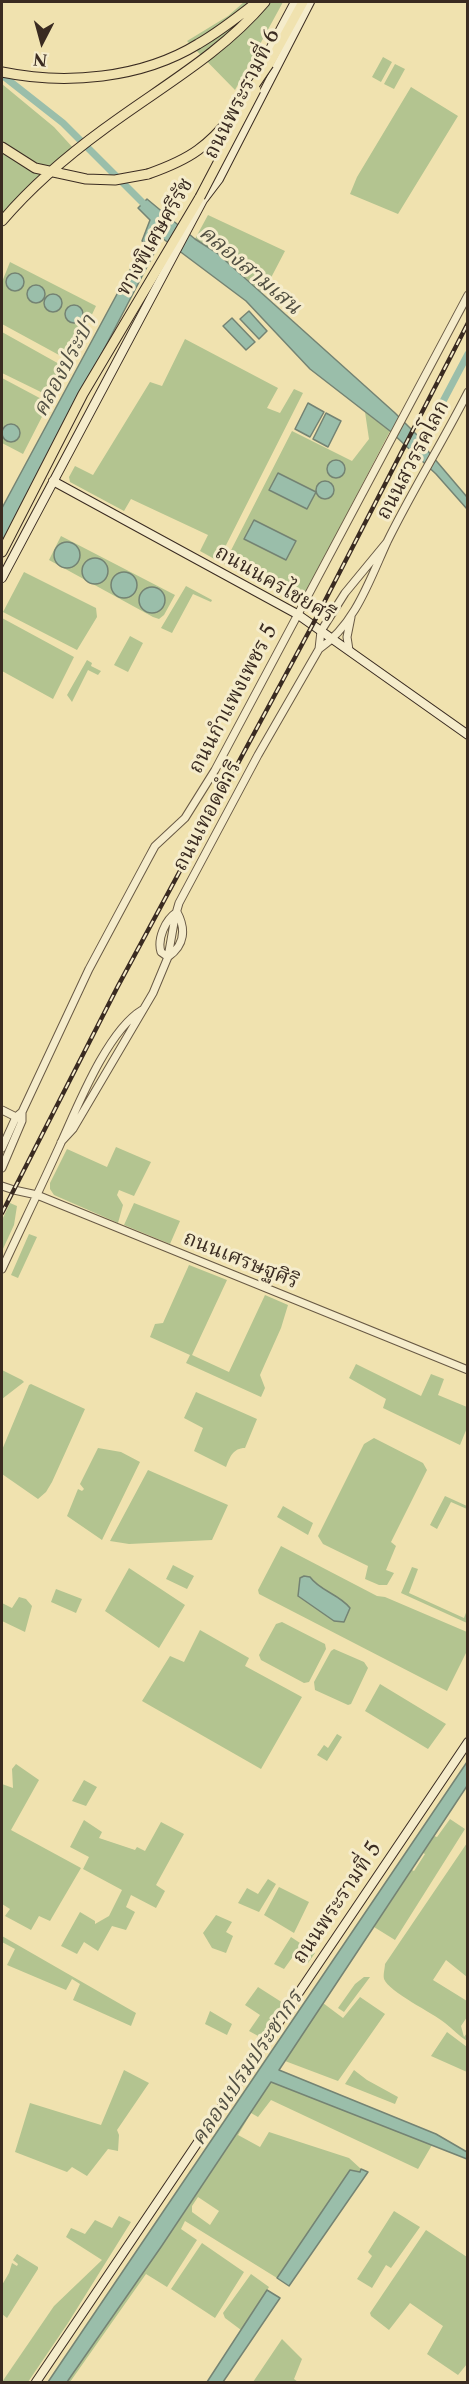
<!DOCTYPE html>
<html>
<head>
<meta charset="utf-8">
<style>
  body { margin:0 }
  #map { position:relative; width:469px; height:2384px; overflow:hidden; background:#f0e2af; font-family:"Libre Caslon Text",serif }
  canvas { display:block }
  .frame { position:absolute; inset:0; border:3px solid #3a2b21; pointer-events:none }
  .north { position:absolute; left:12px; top:12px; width:60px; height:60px; -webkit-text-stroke:4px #f5eccb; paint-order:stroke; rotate:186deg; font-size:16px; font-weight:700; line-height:24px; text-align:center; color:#3a2b21 }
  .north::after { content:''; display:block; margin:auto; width:21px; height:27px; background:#3a2b21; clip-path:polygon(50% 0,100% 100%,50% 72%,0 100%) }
</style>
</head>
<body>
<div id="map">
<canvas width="469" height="2384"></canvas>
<div class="frame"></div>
<div class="north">N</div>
</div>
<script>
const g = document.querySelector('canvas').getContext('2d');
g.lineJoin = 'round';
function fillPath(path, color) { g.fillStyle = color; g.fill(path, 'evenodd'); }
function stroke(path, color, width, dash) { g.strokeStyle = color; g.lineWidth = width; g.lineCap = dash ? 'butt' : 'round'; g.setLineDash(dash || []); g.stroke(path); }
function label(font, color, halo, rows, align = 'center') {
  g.font = font + ' "Libre Caslon Text","Noto Serif Thai",serif'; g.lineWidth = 6; g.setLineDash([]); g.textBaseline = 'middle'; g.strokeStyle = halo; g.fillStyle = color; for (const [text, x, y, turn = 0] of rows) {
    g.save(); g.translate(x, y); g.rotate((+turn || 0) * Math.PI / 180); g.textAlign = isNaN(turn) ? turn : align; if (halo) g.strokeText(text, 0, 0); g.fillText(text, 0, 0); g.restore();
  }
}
fillPath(new Path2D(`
  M244 2H283L235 90 187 41 228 16Z
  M383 57 392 62 381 82 372 77Z
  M395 64 405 69 394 89 384 84Z
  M2 84 54 127 75 150 2 222Z
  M411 87 458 116 398 214 350 194 357 177Z
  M208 215 285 251 263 293 217 253 195 239Z
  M10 262 96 306 70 361 2 324V282Z
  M2 332 61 365 49 393 45 394 2 373Z
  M185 339 278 388 267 408 280 413 294 389 303 393 218 561 200 551 208 535 131 499 124 511 70 482 69 477 75 466 93 475 150 382 162 386Z
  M2 378 49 403 23 454 2 443Z
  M365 412 390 431 300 604 224 564 292 431 352 461 369 439Z
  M61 536 175 595 164 615 159 619 153 617 49 560Z
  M24 572 96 608 97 617 77 650 3 612Z
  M186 586 212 600 211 602 193 594 172 633 161 628Z
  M2 618 74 657 53 699 2 671Z
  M130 636 143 643 128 672 114 665Z
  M87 660 92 663 91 666 101 671 98 675 88 670 72 702 67 695Z
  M116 1147 151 1162 134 1196 119 1190 117 1195 123 1205 118 1223 54 1195 50 1189V1183L67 1149 107 1167Z
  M10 1203 17 1206 14 1225 2 1251V1220Z
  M134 1203 180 1221 170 1244 124 1225Z
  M29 1234 37 1237 18 1278 11 1275Z
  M189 1265 227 1280 192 1355 229 1372 265 1295 288 1305 281 1328 260 1375 265 1388 261 1397 186 1363 190 1355 150 1337 155 1324 163 1323Z
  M356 1364 421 1396 431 1374 444 1379 438 1395 467 1407V1428L460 1445 383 1408 386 1399 349 1378Z
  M2 1370 22 1380 24 1382 2 1399Z
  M31 1384 85 1409 52 1482 46 1492 38 1499 2 1474V1450L29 1385Z
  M196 1392 257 1419 245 1448C233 1448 230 1457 226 1467L194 1451 203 1428 184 1418Z
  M374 1438 423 1463 427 1470 391 1542 396 1546 386 1570 394 1573 387 1585H379L365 1579 368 1566 323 1544 318 1536 364 1444Z
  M98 1448 121 1452 140 1462 102 1540 67 1516 78 1489 82 1491 84 1489 80 1484Z
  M148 1470 228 1505 212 1540 129 1544 110 1541Z
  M445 1496 467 1506V1509L451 1502 437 1529 430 1525Z
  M283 1506 313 1523 308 1535 277 1517Z
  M281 1546 377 1596 385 1597 467 1632V1651L447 1691 259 1594 258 1590Z
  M173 1565 194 1576 187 1589 166 1579Z
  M412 1567 418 1569 409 1593 464 1618 467 1610V1623L401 1593Z
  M129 1568 185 1605 159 1648 105 1611Z
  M56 1589 82 1599 76 1613 51 1602Z
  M19 1597 26 1599 32 1606 25 1632 2 1621V1603L12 1608Z
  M282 1622 325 1644 326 1649 309 1682 304 1683 261 1660 259 1655 276 1624Z
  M200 1630 249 1658 245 1666 302 1697 261 1769 142 1701 170 1656 184 1662Z
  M334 1649 364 1662 368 1668 351 1704 348 1705 315 1690 314 1682 331 1651Z
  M380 1684 446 1724 428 1749 365 1711Z
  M337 1734 342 1737 327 1761 317 1755 324 1745 328 1748Z
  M16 1764 39 1780 11 1830 81 1868 50 1921 39 1916 31 1930 5 1916 10 1909 2 1904V1784L13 1788 12 1769Z
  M84 1780 97 1787 86 1806 72 1801Z
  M450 1819 465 1829 395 1940 374 1927 412 1870 414 1871 425 1854 423 1853 434 1836 437 1837Z
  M84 1820 102 1832 99 1838 135 1850 137 1847 145 1851 161 1822 184 1834 156 1885 165 1891 156 1908 131 1895 126 1907 135 1912 126 1930 112 1926 98 1951 84 1942 77 1954 61 1946 80 1912 95 1921V1924L109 1916 122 1890 83 1869 89 1857 70 1847Z
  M467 1843V1977L446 1960 433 1980 467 2001V2017L461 2026 464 2037 467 2033V2041C459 2036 453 2029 445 2023 433 2013 389 1992 384 1979 383 1974 385 1968 385 1964Z
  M268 1879 276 1884 259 1912 238 1903 247 1888 258 1894Z
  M279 1887 309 1902 294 1933 264 1915Z
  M216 1915 232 1922 226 1932 233 1936 226 1953 212 1948 203 1933Z
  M2 1936 136 2013 131 2026 73 2000 80 1984 72 1979 66 1990 7 1965 15 1949 2 1942Z
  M291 1937 315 1953 308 1963 294 1955 284 1969 274 1964Z
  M364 1977H370L344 2012 338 2008 355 1984Z
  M258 1987 283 2003 260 2037 249 2031 260 2015 245 2005Z
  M360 1997 385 2014 338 2081 285 2061 323 2003 343 2018Z
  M210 2011 232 2024 227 2035 205 2024Z
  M447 2032 467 2047V2072L431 2056Z
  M124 2070 149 2083 117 2130 119 2135 118 2151 108 2149 87 2176 72 2167 67 2172 15 2152 30 2103 101 2125Z
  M354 2070 367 2080 398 2097 395 2104 345 2084Z
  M271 2082 432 2145 418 2169 271 2100 258 2117 251 2113 238 2135 260 2147 269 2132 349 2158 361 2169 360 2172 350 2170 277 2278 185 2221 181 2229 197 2240 167 2287 146 2274 70 2382H67L176 2225ZM198 2197 219 2211 210 2225 192 2212V2206Z
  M394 2211 420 2227 391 2268 386 2265 372 2288 357 2279 372 2256 368 2252Z
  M119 2216 131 2222 68 2323 28 2382H2L54 2306 102 2260 66 2237 71 2228 85 2234 95 2220 112 2228Z
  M426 2230 467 2257V2364L458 2375 427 2354 443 2326 410 2303 389 2330 371 2316 370 2313Z
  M202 2243 244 2272 215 2318 171 2289Z
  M17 2254 38 2267V2269L7 2318 2 2314V2285L9 2273 12 2263 17 2266 18 2264 13 2260Z
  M251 2274 269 2287 241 2330 225 2318 223 2313Z
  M282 2339 302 2359 294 2379 298 2382H253Z`), '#b3c490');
const water = new Path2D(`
  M147 199 195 239 217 253 395 413 418 436 423 435 427 450 467 497V509L436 474 390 431 310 369 246 301 162 238 2 545V508L145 242 142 241 150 220 138 208Z
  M6 282a9 9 0 1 1 18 0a9 9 0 1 1-18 0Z
  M27 294a9 9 0 1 1 18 0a9 9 0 1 1-18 0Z
  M44 303a9 9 0 1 1 18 0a9 9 0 1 1-18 0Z
  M65 314a9 9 0 1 1 18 0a9 9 0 1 1-18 0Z
  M249 311 267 331 259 339 240 319Z
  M232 318 255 342 246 350 223 326Z
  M308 403 324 412 310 437 295 429Z
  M326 413 341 421 328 447 313 439Z
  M2 433a9 9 0 1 1 18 0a9 9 0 1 1-18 0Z
  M327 469a9 9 0 1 1 18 0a9 9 0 1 1-18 0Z
  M278 473 316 492 307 509 269 490Z
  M316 490a9 9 0 1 1 18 0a9 9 0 1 1-18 0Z
  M254 520 296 541 286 560 244 539Z
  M54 555a13 13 0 1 1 26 0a13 13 0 1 1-26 0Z
  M82 571a13 13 0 1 1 26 0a13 13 0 1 1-26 0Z
  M111 585a13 13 0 1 1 26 0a13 13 0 1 1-26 0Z
  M139 600a13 13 0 1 1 26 0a13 13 0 1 1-26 0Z
  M304 1576 310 1577C320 1591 339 1594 350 1608L344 1622 334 1621 298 1596 300 1578Z
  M467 1762V1786L279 2070 436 2134 467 2152V2159L271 2082 161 2247 67 2382H48Z
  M361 2169 368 2172 289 2286 277 2278 350 2170 360 2172Z
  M267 2290 280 2298 223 2382H207Z`);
fillPath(water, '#9abeaa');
stroke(water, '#748373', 1.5);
stroke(new Path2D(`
  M2 75 63 123 148 208
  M421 443 468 354`), '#9abeaa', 7);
const tertiary = new Path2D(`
  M319 649C355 625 370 579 387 542 412 491 442 443 468 392
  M349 650 347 637 351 617
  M168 957 161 952C157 939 165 920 177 912
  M168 957C185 945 186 929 177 912
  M2 1110 18 1118
  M61 1142 73 1129 153 993 168 957 175 917 179 903 258 755 319 649 321 631 345 593 387 542
  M2 1148 16 1117 22 1112
  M2 1168 22 1121V1112L89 969 149 857 155 846 185 818 215 770 468 295
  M2 1186 14 1190 37 1195 468 1370
  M2 1269C21 1228 41 1187 60 1145 77 1108 107 1031 142 1010`);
const secondary = new Path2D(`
  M252 83 295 2
  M225 140 237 113
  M53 481 297 614 468 735
  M2 578 203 200 219 179 310 2
  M36 2382 468 1742`);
const motorway = new Path2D(`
  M269 64 303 2
  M2 72C65 85 141 79 198 44 219 32 238 17 257 2
  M2 147 35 168 86 179 115 180 148 174
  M2 221C31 187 67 156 104 129 159 88 220 55 265 2
  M2 552 83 394 200 197`);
stroke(tertiary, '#685944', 9);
stroke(secondary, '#3a2b21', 10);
stroke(motorway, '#3a2b21', 11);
stroke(tertiary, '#f5eccb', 7);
stroke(secondary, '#f5eccb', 8);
stroke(motorway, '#f0e2af', 9);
const rail = new Path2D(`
  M2 1213 118 986 313 624 468 323`);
stroke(rail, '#3a2b21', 4.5);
stroke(rail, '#f5eccb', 2, [7]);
const motorwayBridge = new Path2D(`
  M148 174C165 168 183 161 198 150 228 128 248 94 269 64
  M200 197 256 90`);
stroke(motorwayBridge, '#3a2b21', 11, []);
stroke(motorwayBridge, '#f0e2af', 9);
label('21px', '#3a2b21', '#f5eccb', [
  ["ถนนพระรามที่ 6",242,94,-63],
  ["ทางพิเศษศรีรัช",155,237,-60],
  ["ถนนสวรรคโลก",413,460,-62],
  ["ถนนนครไชยศรี",275,584,30],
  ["ถนนกำแพงเพชร 5",233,699,-62],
  ["ถนนเทอดดำริ",207,816,-62],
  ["ถนนเศรษฐศิริ",241,1260,22],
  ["ถนนพระรามที่ 5",337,1903,-56]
]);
label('italic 22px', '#525043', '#f5eccb', [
  ["คลองสามเสน",250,270,40],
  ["คลองประปา",65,366,-62],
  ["คลองเปรมประชากร",247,2068,-56]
]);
</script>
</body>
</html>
